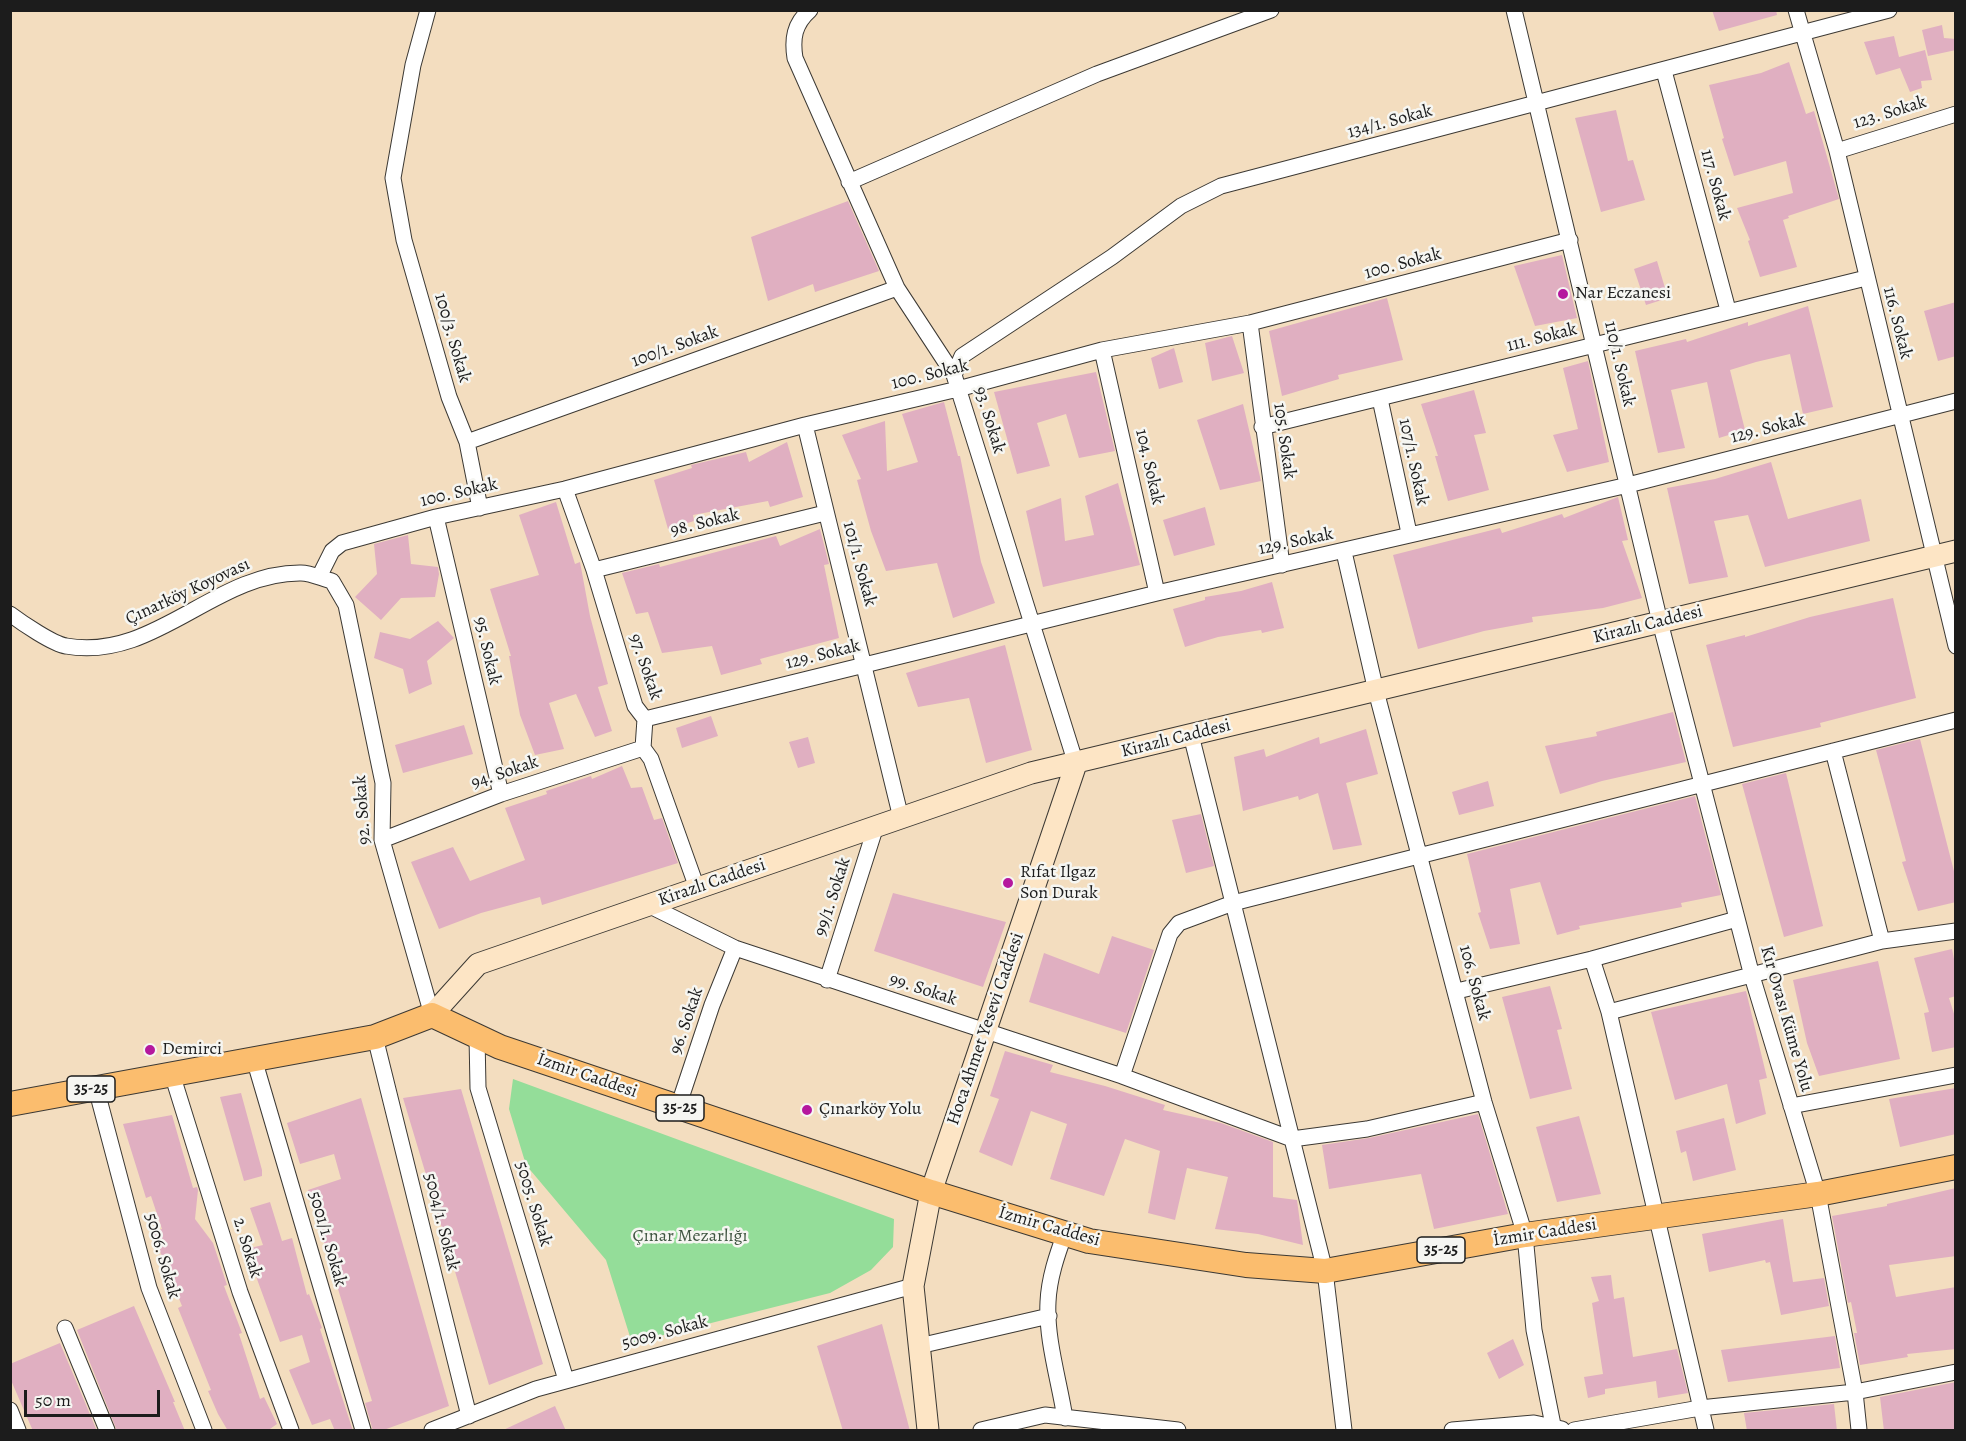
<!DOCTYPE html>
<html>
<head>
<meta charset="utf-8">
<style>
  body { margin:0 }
  #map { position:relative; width:1966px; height:1441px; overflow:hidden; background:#f3ddbf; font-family:Alegreya,serif }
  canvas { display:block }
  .frame { position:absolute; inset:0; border:12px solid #1c1c1c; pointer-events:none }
  .scale { position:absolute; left:24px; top:1390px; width:136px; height:27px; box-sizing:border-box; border:3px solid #1c1c1c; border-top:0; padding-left:8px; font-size:18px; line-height:21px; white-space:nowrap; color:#1c1c1c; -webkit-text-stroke:4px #f6f6f2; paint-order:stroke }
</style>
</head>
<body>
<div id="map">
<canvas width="1966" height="1441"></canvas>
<div class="frame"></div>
<div class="scale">50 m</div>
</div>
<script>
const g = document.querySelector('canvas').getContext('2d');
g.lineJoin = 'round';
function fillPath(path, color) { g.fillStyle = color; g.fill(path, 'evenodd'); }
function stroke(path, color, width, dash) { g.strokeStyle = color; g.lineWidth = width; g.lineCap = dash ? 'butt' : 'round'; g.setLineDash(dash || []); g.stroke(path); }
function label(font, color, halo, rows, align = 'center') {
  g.font = font + ' Alegreya,serif'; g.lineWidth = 5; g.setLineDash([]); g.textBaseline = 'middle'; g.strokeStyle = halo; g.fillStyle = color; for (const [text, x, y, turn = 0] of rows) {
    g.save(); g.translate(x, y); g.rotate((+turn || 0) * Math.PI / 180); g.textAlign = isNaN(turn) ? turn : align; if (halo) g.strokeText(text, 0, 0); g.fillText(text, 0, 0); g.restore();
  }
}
fillPath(new Path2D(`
  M513 1079 894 1219 893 1247 871 1270 830 1293 632 1343 606 1260 526 1165 509 1109Z`), '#94dd99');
fillPath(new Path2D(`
  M1712 10H1776L1777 15 1719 31Z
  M1942 25 1944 38 1956 39V50L1928 56 1922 30Z
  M1894 36 1899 57 1925 50 1932 80 1921 81 1922 88 1910 92 1900 68 1876 75 1864 42Z
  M1789 62 1806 114 1814 111 1839 199 1788 216 1789 218 1783 220 1797 267 1760 277 1748 241 1750 240 1737 208 1793 193 1786 161 1734 176 1722 139 1724 138 1709 85 1761 73Z
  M1616 110 1628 161 1633 160 1645 200 1601 212 1575 118Z
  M848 201 879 271 815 292 813 284 768 301 751 237Z
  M1562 255 1577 318 1535 326 1514 266Z
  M1657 261 1668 298 1646 305 1634 269Z
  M1387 298 1403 360 1338 375 1339 379 1282 396 1269 331Z
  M1956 302V356L1938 361 1924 311Z
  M1808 306 1833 407 1803 414 1790 354 1756 362 1730 370 1745 430 1719 438 1707 382 1671 390 1685 448 1658 453 1635 351 1686 339 1687 342 1748 322V326Z
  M1232 336 1244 373 1212 381 1205 343Z
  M1174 348 1183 382 1159 389 1151 358Z
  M1588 361 1609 462 1567 472 1553 435 1578 429 1563 368Z
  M1096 372 1115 451 1079 458 1066 414 1037 423 1050 466 1017 474 994 392Z
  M1474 390 1486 433 1474 435 1489 490 1448 501 1435 456H1438L1421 404Z
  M944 402 958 456H960L981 562 995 603 953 618 937 563 886 571 871 531 857 480 861 479 842 435 885 421 887 471 918 462 902 414Z
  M1243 404 1261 481 1220 490 1197 420Z
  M787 442 803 497 770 507 768 501 693 515 694 521 668 529 654 480 692 468 691 465 746 452 749 462Z
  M1771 462 1788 519 1861 499 1870 541 1765 567 1748 515 1714 521 1728 577 1689 584 1667 488 1715 479Z
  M1118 483 1140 565 1043 587 1026 511 1061 498 1065 541 1094 535 1085 496Z
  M1618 497 1628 540 1622 541 1642 598 1603 608 1532 617 1533 622 1484 631 1418 649 1393 555 1500 528 1502 533 1562 514 1564 518Z
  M556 502 575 564 580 562 590 616 608 684 598 687 612 731 595 737 576 694 549 703 564 749 535 755 520 715 509 656H511L490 589 539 575 519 515Z
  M1205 507 1215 545 1174 556 1163 520Z
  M820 529 829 564 824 565 839 638 760 659 762 664 721 675 712 646 662 653 648 612 636 614 622 573 659 564 660 567 776 536 780 546Z
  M408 535 411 564 438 567 439 574 435 597 401 598 381 620 355 597 377 574 374 544Z
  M1272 582 1284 628 1262 633 1261 630 1218 637 1185 647 1173 609 1205 600V597L1241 591Z
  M1893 598 1916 698 1820 723 1821 727 1733 747 1706 645 1745 635V637L1810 617Z
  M438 621 454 638 427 661 432 684 409 694 403 669 374 658 380 632 410 639Z
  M1005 645 1032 750 986 763 969 698 918 707 906 673Z
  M1673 712 1686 762 1602 781 1560 794 1545 746 1597 736 1596 732Z
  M711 716 718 736 682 748 676 728Z
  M464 725 473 754 403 773 395 745Z
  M1366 729 1378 774 1346 783 1362 845 1333 850 1318 793 1299 800 1298 796 1243 811 1234 757 1264 749 1266 757 1319 737 1320 744Z
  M808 737 815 763 798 768 789 742Z
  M1920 739 1956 879V902L1918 911 1902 862 1906 861 1876 750Z
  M622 766 631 788 642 787 654 820 662 818 678 863 542 905 540 897 481 913 439 929 411 862 453 847 470 881 525 860 505 808 547 794 546 791 591 776 592 779Z
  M1786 773 1823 926 1784 937 1742 784Z
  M1488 781 1494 806 1459 815 1452 792Z
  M1695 796 1721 895 1681 903 1682 907 1579 926 1580 929 1557 935 1540 882 1510 889 1520 944 1490 949 1478 913 1481 912 1467 854Z
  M1201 814 1214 866 1186 873 1172 820Z
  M893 893 1006 922 983 987 874 951Z
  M1112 936 1154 950 1126 1033 1029 1002 1044 953 1099 974Z
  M1952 949 1956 969V996L1949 998 1956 1020V1047L1932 1052 1924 1013 1929 1012 1914 958Z
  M1878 961 1900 1059 1819 1076 1807 1043 1793 980Z
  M1550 986 1562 1029 1557 1030 1572 1089 1530 1099 1502 997Z
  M1746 991 1767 1078 1759 1080 1766 1114 1736 1124 1727 1084 1675 1100 1651 1012Z
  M1005 1051 1053 1065 1050 1072 1105 1086 1165 1105 1163 1110 1221 1123 1273 1142V1197L1297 1200 1303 1245 1258 1234 1215 1229 1228 1177 1187 1168 1175 1220 1148 1213 1160 1151 1125 1139 1104 1196 1050 1179 1067 1124 1031 1111 1012 1166 979 1152 999 1099 990 1096Z
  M1956 1088V1134L1900 1147 1889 1099Z
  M461 1089 543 1364 489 1385 403 1098Z
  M241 1093 262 1170V1176L244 1181 220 1097Z
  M361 1098 449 1406 381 1431H373L365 1403 372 1401 308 1190 341 1179 334 1154 300 1164 287 1123Z
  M1478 1114 1508 1214 1434 1229 1421 1174 1329 1189 1322 1145 1369 1138Z
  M172 1115 193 1188 197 1187 198 1190 195 1219 213 1243 227 1285 224 1286 242 1333 239 1334 260 1399 264 1397 277 1424 267 1431H228L218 1414 208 1391 211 1390 178 1308 182 1306 152 1232 162 1229 151 1196 146 1198 123 1124Z
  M1579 1116 1601 1194 1557 1202 1536 1127Z
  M1724 1118 1736 1170 1693 1181 1686 1151 1681 1153 1676 1131Z
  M1956 1188V1256L1889 1265 1896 1297 1956 1287V1349L1907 1354 1908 1357 1860 1365 1854 1333H1857L1851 1302 1848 1303 1832 1216 1887 1206V1204Z
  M270 1202 282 1241 292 1238 307 1295 309 1294 322 1328 320 1329 353 1431H335L330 1419 312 1425 289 1370 310 1362 302 1335 280 1342 246 1249 263 1245 250 1208Z
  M1783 1219 1793 1282 1824 1278 1829 1306 1781 1315 1770 1262 1766 1263 1765 1260 1709 1272 1702 1234Z
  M1611 1275 1614 1299 1624 1297 1633 1357 1677 1349 1688 1393 1658 1398 1656 1381 1605 1389V1394L1588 1398 1584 1377 1603 1374 1592 1303 1599 1301 1591 1277Z
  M134 1306 175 1402H173L185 1431H117L77 1330Z
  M882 1324 910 1431H843L817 1346Z
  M1835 1336 1840 1368 1728 1382 1721 1350Z
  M1513 1339 1524 1365 1499 1379 1487 1353Z
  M60 1343 97 1431H33L10 1378V1364Z
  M1956 1382V1431H1884L1880 1397Z
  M1834 1404 1837 1431H1747L1744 1413Z
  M555 1406 566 1431H501Z`), '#e0afc1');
const street = new Path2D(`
  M428 10 413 65 393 178 404 240 449 397 467 442 480 508
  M810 10C794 24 792 39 795 58L897 288 954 375 1076 764
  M1514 10 1660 622 1752 976 1818 1194 1855 1392 1859 1430
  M1796 10 1837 151 1956 646
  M1664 71 1728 310
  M1837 151 1956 114
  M849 182 1097 74 1271 10
  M1250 323 1282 565
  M1102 350 1157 593
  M954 375 962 356 1112 257 1181 206 1221 186 1889 10
  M1380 399 1409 533
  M805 425 901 818
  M1262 427 1866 278
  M467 442 897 288
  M565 489 594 570 635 706 645 719 643 748 651 759 697 888
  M436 517 501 794
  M1344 552 1376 691 1484 1102 1525 1235 1534 1330 1554 1430
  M594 570 825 513
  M319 577 332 551 342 543 436 517 565 489 805 425 958 389 1102 350 1250 323 1570 240
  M10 614C22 623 53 644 66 646 154 662 215 572 301 573 311 573 323 579 332 581L346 605 383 783 382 840 432 1015
  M645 719 1157 593 1628 485 1956 401
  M1191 735 1325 1271 1344 1430
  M1833 751 1882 941
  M382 840 501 794 643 748
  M648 905 735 948 1122 1076 1292 1139 1367 1129 1484 1102
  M1592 959 1609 1012 1706 1430
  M827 980 876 826
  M1457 991 1592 959 1737 919
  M1609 1012 1882 941 1956 931
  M477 1036 478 1088 566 1380
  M375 1037 469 1416
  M254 1059 363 1430
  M172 1074 240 1292 291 1430
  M1122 1076 1170 934 1179 923 1233 903 1956 720
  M96 1088 149 1288 204 1430
  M1791 1106 1956 1075
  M678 1107 712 1005 735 948
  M1065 1233C1057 1255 1049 1278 1048 1302 1046 1339 1059 1380 1065 1418
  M65 1328 107 1430
  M919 1346 1049 1316
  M10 1410 18 1430
  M432 1430 536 1389 913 1286
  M981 1430 1045 1415 1178 1430
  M1452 1430 1534 1423 1562 1429
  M1574 1430 1700 1408 1855 1392 1956 1372`);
const secondary = new Path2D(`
  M432 1015 478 964 1031 773 1956 551
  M928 1430 913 1286 931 1192 1076 764`);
const primary = new Path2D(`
  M10 1104 375 1037 432 1015 500 1047 931 1192 1089 1241 1246 1265 1325 1271 1525 1235 1818 1194 1956 1167`);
stroke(street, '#3c3934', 17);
stroke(secondary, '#3c3934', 23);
stroke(primary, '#3c3934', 26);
stroke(street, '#fff', 15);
stroke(secondary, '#fde5c5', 21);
stroke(primary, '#fbbd6e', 24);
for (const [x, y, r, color] of [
  [1563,294,6,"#b5179e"],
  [1008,883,6,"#b5179e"],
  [150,1050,6,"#b5179e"],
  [807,1110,6,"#b5179e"]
]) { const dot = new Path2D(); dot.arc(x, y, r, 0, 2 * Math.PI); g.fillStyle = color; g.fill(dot); stroke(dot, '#f6f6f2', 2); }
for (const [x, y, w] of [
  [91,1089,48],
  [680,1108,48],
  [1441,1250,48]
]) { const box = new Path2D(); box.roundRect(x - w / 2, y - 13, w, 26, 4.5); g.fillStyle = '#f6f6f2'; g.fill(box); stroke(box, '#1c1c1c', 1.5); }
label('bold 16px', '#1c1c1c', null, [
  ["35-25",91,1089],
  ["35-25",680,1108],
  ["35-25",1441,1250]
]);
label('18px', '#1c1c1c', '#f6f6f2', [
  ["123. Sokak",1890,113,-17],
  ["134/1. Sokak",1390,122,-15],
  ["117. Sokak",1715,185,75],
  ["100. Sokak",1403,264,-15],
  ["116. Sokak",1897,323,76],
  ["100/3. Sokak",452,338,74],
  ["111. Sokak",1542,338,-14],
  ["100/1. Sokak",675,347,-20],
  ["110/1. Sokak",1619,364,77],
  ["100. Sokak",930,375,-14],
  ["93. Sokak",989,420,73],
  ["129. Sokak",1768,429,-14],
  ["105. Sokak",1284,441,82],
  ["107/1. Sokak",1413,462,78],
  ["104. Sokak",1149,467,77],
  ["100. Sokak",459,493,-13],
  ["98. Sokak",705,523,-14],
  ["129. Sokak",1296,542,-12],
  ["101/1. Sokak",859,564,75],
  ["Çınarköy Koyovası",188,592,-25],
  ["Kirazlı Caddesi",1648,625,-14],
  ["95. Sokak",487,651,77],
  ["129. Sokak",823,655,-14],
  ["97. Sokak",645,667,71],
  ["Kirazlı Caddesi",1176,739,-14],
  ["94. Sokak",505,773,-19],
  ["92. Sokak",363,810,-94],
  ["Kirazlı Caddesi",712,883,-19],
  ["99/1. Sokak",833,897,-72],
  ["106. Sokak",1474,983,75],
  ["99. Sokak",923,990,18],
  ["Kır Ovası Küme Yolu",1786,1019,74],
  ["96. Sokak",687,1021,-71],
  ["Hoca Ahmet Yesevi Caddesi",986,1029,-71],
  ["İzmir Caddesi",587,1076,19],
  ["5005. Sokak",533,1204,73],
  ["5004/1. Sokak",441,1222,76],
  ["İzmir Caddesi",1049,1227,16],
  ["İzmir Caddesi",1545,1233,-9],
  ["5001/1. Sokak",327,1239,74],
  ["2. Sokak",247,1248,73],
  ["5006. Sokak",162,1256,74],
  ["5009. Sokak",665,1333,-15]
]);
label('18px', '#1c1c1c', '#f6f6f2', [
  ["Nar Eczanesi",1575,294],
  ["Rıfat Ilgaz",1020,873],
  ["Son Durak",1020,894],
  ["Demirci",162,1050],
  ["Çınarköy Yolu",819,1110]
], 'left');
label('18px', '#405642', '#f6f6f2', [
  ["Çınar Mezarlığı",690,1237]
]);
</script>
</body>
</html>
